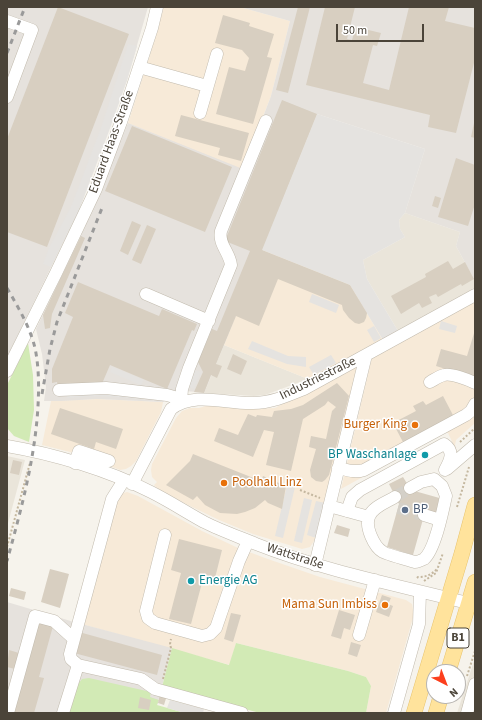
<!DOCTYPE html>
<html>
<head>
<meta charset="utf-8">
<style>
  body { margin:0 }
  #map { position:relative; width:482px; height:720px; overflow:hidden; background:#f6f3ec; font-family:"Source Sans 3",sans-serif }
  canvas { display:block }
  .frame { position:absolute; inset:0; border:8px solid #4b4439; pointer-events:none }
  .north { position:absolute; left:426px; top:664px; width:40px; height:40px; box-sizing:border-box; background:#fff; border:1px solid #b7b4b0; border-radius:50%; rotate:138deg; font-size:11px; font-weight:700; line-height:16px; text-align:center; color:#4b4439 }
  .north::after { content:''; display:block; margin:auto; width:14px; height:18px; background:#fc3f1d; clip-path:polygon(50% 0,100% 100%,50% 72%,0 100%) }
  .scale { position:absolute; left:336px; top:24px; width:88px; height:18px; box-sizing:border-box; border:2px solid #4b4439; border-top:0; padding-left:5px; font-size:12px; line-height:14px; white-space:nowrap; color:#4b4439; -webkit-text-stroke:3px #fff; paint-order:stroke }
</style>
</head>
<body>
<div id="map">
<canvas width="482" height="720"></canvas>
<div class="frame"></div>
<div class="north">N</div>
<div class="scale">50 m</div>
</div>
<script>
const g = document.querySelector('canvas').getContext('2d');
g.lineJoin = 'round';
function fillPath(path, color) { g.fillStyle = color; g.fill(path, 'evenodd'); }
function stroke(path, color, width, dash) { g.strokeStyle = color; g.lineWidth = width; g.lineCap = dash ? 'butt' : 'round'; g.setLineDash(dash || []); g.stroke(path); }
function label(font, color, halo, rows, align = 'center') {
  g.font = font + ' "Source Sans 3",sans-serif'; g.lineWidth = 3; g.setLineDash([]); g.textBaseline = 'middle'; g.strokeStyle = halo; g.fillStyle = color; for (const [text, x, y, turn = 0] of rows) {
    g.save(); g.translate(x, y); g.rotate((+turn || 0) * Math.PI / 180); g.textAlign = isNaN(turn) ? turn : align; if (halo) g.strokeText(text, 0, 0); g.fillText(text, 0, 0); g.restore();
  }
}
fillPath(new Path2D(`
  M405 213 460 232 456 246 475 281V288L398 331 367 279 363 260 405 237 400 229 399 220Z
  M224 345 308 379 265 395 254 396 204 393Z
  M7 456 25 460 7 527Z
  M475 658V713H457Z`), '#eae5da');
fillPath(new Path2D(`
  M164 7H240L290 21 271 96 242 170 128 123 149 58Z
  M262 250 350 285 383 340 308 379 224 345Z
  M475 302V423L456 440 455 445 457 452 448 433H442L341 489 372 357Z
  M356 365 357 369 316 538 310 547 302 549 253 534 219 520 186 504 157 488 154 485 157 482 152 477 151 470 152 464 176 418 182 411 190 408H199L209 405 254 409 275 408Z
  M97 399 163 402 161 412 136 461 131 466 126 469 120 470 78 454 42 445 51 401Z
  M127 492 138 496 202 531 236 547 265 558 320 577 406 600 412 604 414 614 386 713H366L371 686 366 677 348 671 236 643 230 665 81 624 115 501 123 493Z`), '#f7ead8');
fillPath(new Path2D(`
  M7 7H148L127 80 79 210 7 357Z
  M240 7H475V281L456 246 460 232 405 213 425 149 317 114 261 255 204 393 177 390 163 402 97 399 61 401H44L46 387 42 354 36 329 81 236 128 123 243 169 271 96 290 21Z
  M7 602 74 622 172 648 155 713H7Z`), '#e6e2dd');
fillPath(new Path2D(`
  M28 343 33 375 34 410 29 442 14 436 7 428V385Z
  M236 643 348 671 366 677 371 686 366 713H260L162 687 172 648 229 665Z
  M89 678 151 692 150 697 159 700 157 705 185 713H67L75 688 82 679Z`), '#d2eab5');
fillPath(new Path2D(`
  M128 44 137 46 127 80 109 131 79 210 51 267 43 264 50 246 71 207 101 128Z
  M317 114 425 149 405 213 399 220 400 229 405 237 363 260 367 279 398 331 383 340 350 285 262 250Z
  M312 294 339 305 336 313 309 302Z
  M441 321 457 326 455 333 439 329Z
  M374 326 381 338 374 342 367 330Z
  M252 341 288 356 306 357V367L287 364 248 349Z
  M331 355 336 363 314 375 309 367Z
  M112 367 144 380 141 385 110 372Z
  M195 370 201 372 194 389 189 387Z
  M70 392H119L158 400 99 396 66 398Z
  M287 485 295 487 283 538 275 536Z
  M304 498 312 500 302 543 294 541Z
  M316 501 325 503 316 538 307 535Z
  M170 700 204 709 203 713H185L167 708Z`), '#e5e3e0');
fillPath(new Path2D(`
  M58 7 129 34 47 247 7 232V139Z
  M298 7H310L288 93 276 90Z
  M325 7H355L347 39 352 40 356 27 381 33 377 46 373 45 363 83 389 90 409 7H449L445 21 475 28V59L456 133 428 127 430 115 306 85Z
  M223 15 250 23 249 26 274 34 267 57 272 58 253 124 216 114 229 67 245 71 249 58 242 50 215 43Z
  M282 100 317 114 262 250 350 285 367 313 366 318 364 322 359 324 355 323 349 318 343 310 342 305 278 279 259 326 236 316 216 364 222 366 217 378 211 375 204 393 194 392 203 372 198 362 212 329 217 331 250 251 225 241Z
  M181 115 249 133 241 161 218 155 220 148 175 136Z
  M474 123H475V138L471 137Z
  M132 126 232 167 205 232 105 191Z
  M456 158 475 165V204L468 226 438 217Z
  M435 196 441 198 438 208 432 206Z
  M132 221 141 225 128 255 120 251Z
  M147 225 156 229 141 264 132 260Z
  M81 236 85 238 52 314 50 328 45 329 43 315Z
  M448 261 453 269 465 262 474 279 462 286 461 284 438 297 436 294 429 297 432 303 422 308 419 303 401 314 391 296 426 277 425 274Z
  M78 282 159 316 162 309 197 324 194 331 192 330 167 389 110 365 101 386 58 387 57 382 52 383V369L73 317 65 313Z
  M475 330V378L436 366 441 349 467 356Z
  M233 354 247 361 241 375 227 369Z
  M337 383 349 396 329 475 325 480 322 482 316 481 311 477 310 470 316 449 309 447 311 436 326 439 332 411 336 407 328 401 325 405 303 419 291 471 266 465 274 432 264 430 253 457 214 441 219 428 238 435 248 414 256 417 257 415 272 417 274 411 291 409 303 405Z
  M443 396 454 417 404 444 393 423 416 411 413 406 423 401 426 405Z
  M60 408 123 429 116 449 96 442 94 449 51 434Z
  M193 454 261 481 263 476 286 486 282 509 268 503 265 500 255 508 245 512 237 514 220 513 205 505 197 496 193 500 166 485 190 461Z
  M13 460 22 462 19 475 10 473Z
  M403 477 411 490 443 499 438 516 425 512 413 555 387 547 399 504 389 484Z
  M337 525 350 529 348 537 334 533Z
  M179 539 222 550 214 582 203 579 191 624 169 619 181 573 171 570Z
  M50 569 69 574 60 608 41 602Z
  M11 588 26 592 24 600 9 596Z
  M382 595 391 598 388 604 393 606 389 617 376 612Z
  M339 610 355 615 350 630 344 628 341 639 331 636Z
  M231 613 241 615 233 642 224 639Z
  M37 622 53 626 39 677 44 678 34 713H12Z
  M79 632 162 655 157 675 74 653Z
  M351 642 361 645 357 657 348 654Z
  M9 650 19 653 15 669 7 667Z
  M160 693 167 695 164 705 158 703Z
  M140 697 151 700 149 710 138 708Z`), '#d8cfc1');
stroke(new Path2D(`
  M395 497 410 488
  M398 508 424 515`), '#d4d0c8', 12, [12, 6]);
const minor = new Path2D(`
  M7 21 32 30 7 97
  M139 67 207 86
  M200 113 217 54
  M146 294 209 321
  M7 371 56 273 96 189 121 122 152 28 157 7
  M430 382C434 380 439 376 444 375 451 373 469 380 475 383
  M59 390 106 388 167 395 174 397 181 402
  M181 402 182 389 189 368 231 265C230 253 218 244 221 231L266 121
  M7 446C54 454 108 470 151 492 169 501 186 512 204 522 220 530 239 537 256 544 327 572 402 586 475 605
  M75 463 79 451 109 461
  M338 468C347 470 355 473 364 470L466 415 471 411 475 404
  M447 469 475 445
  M124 480 112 499 70 654 71 659 78 665 141 679 155 689 242 713
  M132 484 171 409C195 391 225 404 253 403 271 403 287 396 304 389L475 295
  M395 497C387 502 372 507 369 517 365 527 374 547 383 552 385 554 412 561 415 562 417 562 422 560 424 559 435 550 443 510 446 496L442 486 434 479 421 482 410 488
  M329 506 369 517
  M347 511 352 497 360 490 444 444C455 451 450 461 445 470
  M424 515 440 520
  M165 535 146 611 148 618 155 623 202 636 210 634 216 628 239 561 248 541
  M315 565 366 355
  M359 635 375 580
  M8 713 35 616 54 621 74 639
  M63 713 78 665
  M394 713 419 624 420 592
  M467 713 475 684`);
const major = new Path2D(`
  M448 672 475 582
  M414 713 462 553 475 505
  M436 713 441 696`);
stroke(minor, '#c2bbae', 13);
stroke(major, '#e6c16a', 16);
stroke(new Path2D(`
  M460 442 475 428
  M300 490 320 498
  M457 507 469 467
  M7 547 30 463
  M417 578 418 577C426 577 431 575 437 569
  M424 581 436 573 443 553
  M467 676 475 651
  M163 679 171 648 170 644 171 639`), '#c4b79f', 2, [2, 2]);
stroke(minor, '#fff', 12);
stroke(major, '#ffe39c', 15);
stroke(new Path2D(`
  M7 53 25 7
  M7 288C18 307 30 327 35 348 39 367 39 387 38 406 35 459 21 510 7 561
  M42 394 50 349 57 322 102 208`), '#9a9a9a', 3, [5, 5]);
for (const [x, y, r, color] of [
  [415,425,4,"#e8710a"],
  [425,455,4,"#0f9aa8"],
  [224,483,4,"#e8710a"],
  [405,510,4,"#5c6f8a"],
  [191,581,4,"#0f9aa8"],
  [385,605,4,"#e8710a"]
]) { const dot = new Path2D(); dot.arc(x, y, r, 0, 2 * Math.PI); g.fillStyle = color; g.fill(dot); stroke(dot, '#fff', 1.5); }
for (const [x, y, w] of [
  [458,638,22]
]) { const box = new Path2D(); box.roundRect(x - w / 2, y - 10, w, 20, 3); g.fillStyle = '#fff'; g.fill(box); stroke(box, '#4b4439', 1); }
label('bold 12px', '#4b4439', null, [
  ["B1",458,638]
]);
label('13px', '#4b4439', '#fff', [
  ["Eduard Haas-Straße",112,142,-70],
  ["Industriestraße",318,379,-26],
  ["Wattstraße",295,557,18]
]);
label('13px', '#c56008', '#fff', [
  ["Burger King",407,425],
  ["Poolhall Linz",232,483,"left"],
  ["Mama Sun Imbiss",377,605]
], 'right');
label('13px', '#0d838f', '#fff', [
  ["BP Waschanlage",417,455],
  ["Energie AG",199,581,"left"]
], 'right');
label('13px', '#4e5e75', '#fff', [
  ["BP",413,510]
], 'left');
</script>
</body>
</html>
